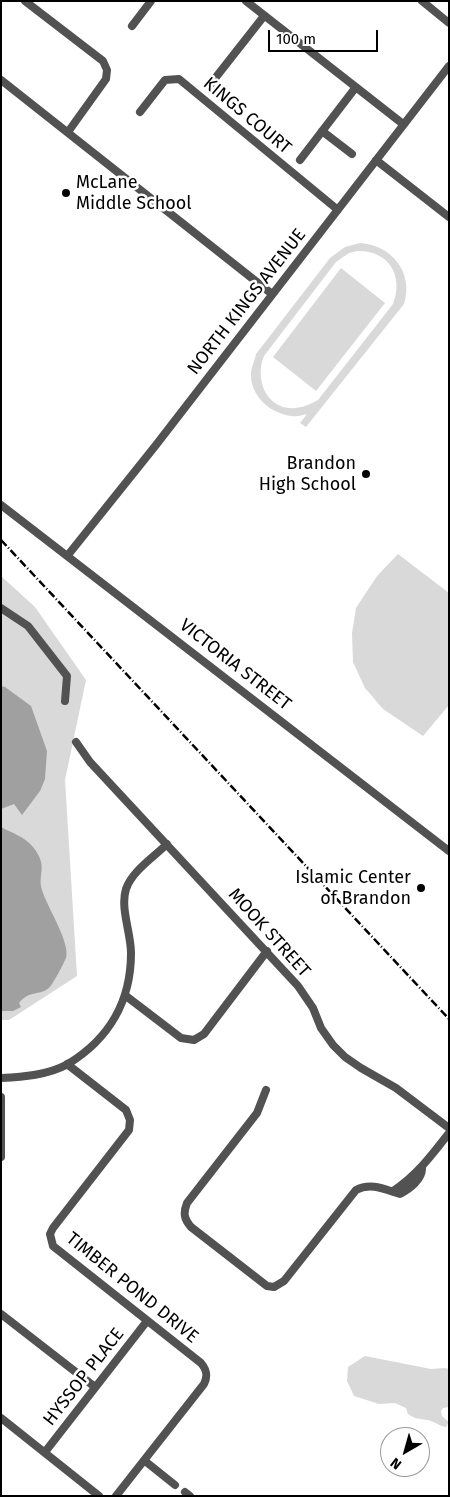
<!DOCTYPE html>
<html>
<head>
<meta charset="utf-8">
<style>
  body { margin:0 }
  #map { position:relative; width:450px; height:1497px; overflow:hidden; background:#fff; font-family:"Fira Sans",sans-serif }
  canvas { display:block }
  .frame { position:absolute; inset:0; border:2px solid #000; pointer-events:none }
  .north { position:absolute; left:380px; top:1427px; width:50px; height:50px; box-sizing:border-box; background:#fff; border:1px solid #999; border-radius:50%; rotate:218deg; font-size:14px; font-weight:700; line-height:20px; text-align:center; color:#000 }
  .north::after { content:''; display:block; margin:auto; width:18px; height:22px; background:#000; clip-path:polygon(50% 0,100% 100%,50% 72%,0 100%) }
  .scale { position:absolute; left:268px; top:30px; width:110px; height:22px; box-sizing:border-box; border:2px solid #000; border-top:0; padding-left:6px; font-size:15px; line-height:18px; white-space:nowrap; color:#000; -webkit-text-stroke:4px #fff; paint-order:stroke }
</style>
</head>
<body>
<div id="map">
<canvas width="450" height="1497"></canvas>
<div class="frame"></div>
<div class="north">N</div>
<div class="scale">100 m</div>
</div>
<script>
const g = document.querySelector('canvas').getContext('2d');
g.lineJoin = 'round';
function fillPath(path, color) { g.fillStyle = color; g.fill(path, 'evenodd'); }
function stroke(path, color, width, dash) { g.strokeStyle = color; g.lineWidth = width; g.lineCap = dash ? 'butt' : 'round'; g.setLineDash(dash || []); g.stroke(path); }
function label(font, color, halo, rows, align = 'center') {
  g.font = font + ' "Fira Sans",sans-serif'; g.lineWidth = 5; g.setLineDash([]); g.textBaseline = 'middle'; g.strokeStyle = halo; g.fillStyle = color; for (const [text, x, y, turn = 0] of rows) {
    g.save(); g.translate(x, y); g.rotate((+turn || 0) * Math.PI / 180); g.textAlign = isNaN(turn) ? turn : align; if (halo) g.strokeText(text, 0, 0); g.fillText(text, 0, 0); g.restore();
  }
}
fillPath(new Path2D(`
  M360 243C392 245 414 273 404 304L306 427 300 423 307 414C302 415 297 417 292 416 271 414 250 396 251 374 251 368 255 360 256 354L330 258 345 247ZM357 251C389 250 404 276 393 304L318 400C311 404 304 407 296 408 267 411 254 380 264 356L336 262 349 253Z
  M341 268 385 303 316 391 273 357Z
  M398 554 449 593V705L423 736 383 709 365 688 353 662 352 633 356 608 377 576Z
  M1 576 35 607 86 680 65 780 77 976 9 1020H1Z
  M365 1356 431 1369 445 1368 449 1369V1407L443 1408 441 1411 442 1416 449 1422 446 1427C439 1426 434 1421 427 1420 418 1418 417 1420 408 1414L406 1408 395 1403 379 1404 354 1396 347 1381 348 1367Z`), '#d9d9d9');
fillPath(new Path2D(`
  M1 686 5 687 31 706 47 751 45 779 40 791 22 815 14 804 1 809Z
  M1 827C12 833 25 837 33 847 49 867 37 873 42 890 46 905 71 943 66 958 64 963 53 984 49 988 39 996 29 990 19 1003L21 1007 13 1011H1Z`), '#a0a0a0');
stroke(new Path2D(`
  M25 1 103 61 107 70 106 79 68 132
  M246 1 403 124
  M422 1 449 23
  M132 26 151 1
  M1 80 272 294
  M209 86 264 16
  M140 112 165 80 179 79 338 210
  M322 131 352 154
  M300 160 356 87
  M376 160 449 217
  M1 505 449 851
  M68 555 156 445 449 66
  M1 608 28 626 67 676 65 701
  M76 742 90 762 298 986 313 1008 321 1028 333 1045 345 1057 361 1068 396 1088 449 1128
  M126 996 181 1038 194 1040 204 1034 267 951
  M67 1064 126 1110 130 1120 129 1130 53 1228 50 1234 53 1246 201 1363C207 1370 208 1376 204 1384L116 1496
  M1 1078C23 1077 48 1075 68 1064 109 1039 131 1001 131 953 131 933 120 908 126 889 132 871 154 857 167 844
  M266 1090 257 1113 187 1203C183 1213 184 1219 191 1227L267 1286 274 1287 284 1281 356 1190C371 1182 386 1190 400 1194 410 1189 423 1179 422 1167
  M1 1097V1157
  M393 1191C416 1176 432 1155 449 1133
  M1 1314 95 1387
  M1 1418 99 1496
  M45 1452 147 1321
  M145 1461 175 1485
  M185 1492 190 1496`), '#525252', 8);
stroke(new Path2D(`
  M1 540 449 1019`), '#000', 2.5, [8, 2.5, 1, 2.5]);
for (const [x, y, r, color] of [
  [66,193,5,"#000"],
  [366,474,5,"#000"],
  [421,888,5,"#000"]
]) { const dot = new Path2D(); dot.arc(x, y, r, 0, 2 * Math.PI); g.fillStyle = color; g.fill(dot); stroke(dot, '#fff', 2); }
label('18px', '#000', '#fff', [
  ["KINGS COURT",247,116,40],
  ["NORTH KINGS AVENUE",247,302,-52],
  ["VICTORIA STREET",235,665,38],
  ["MOOK STREET",269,933,48],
  ["TIMBER POND DRIVE",132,1288,39],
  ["HYSSOP PLACE",84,1377,-52]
]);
label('18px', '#000', '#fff', [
  ["McLane",76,183,"left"],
  ["Middle School",76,204,"left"],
  ["Brandon",356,464],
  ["High School",356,485],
  ["Islamic Center",411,878],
  ["of Brandon",411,899]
], 'right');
</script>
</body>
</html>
